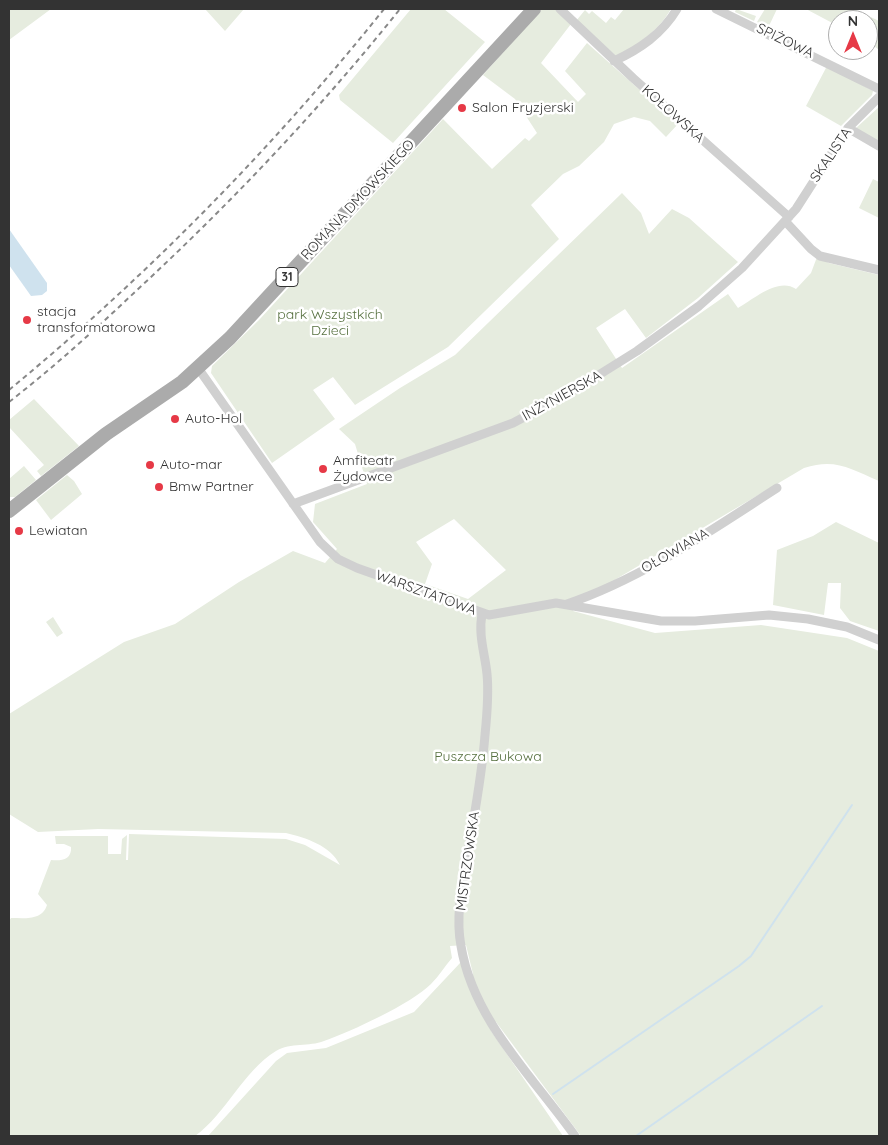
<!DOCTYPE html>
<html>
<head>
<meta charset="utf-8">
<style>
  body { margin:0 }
  #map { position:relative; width:888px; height:1145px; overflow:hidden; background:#fff; font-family:Quicksand,sans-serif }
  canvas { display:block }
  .frame { position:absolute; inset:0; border:10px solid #333; pointer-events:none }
  .north { position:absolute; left:828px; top:10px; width:50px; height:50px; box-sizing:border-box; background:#fff; border:1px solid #adadad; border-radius:50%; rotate:0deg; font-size:14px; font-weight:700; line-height:20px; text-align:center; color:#333 }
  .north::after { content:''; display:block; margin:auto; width:18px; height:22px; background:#e63946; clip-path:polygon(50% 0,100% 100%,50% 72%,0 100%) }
</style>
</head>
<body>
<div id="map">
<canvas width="888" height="1145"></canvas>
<div class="frame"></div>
<div class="north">N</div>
</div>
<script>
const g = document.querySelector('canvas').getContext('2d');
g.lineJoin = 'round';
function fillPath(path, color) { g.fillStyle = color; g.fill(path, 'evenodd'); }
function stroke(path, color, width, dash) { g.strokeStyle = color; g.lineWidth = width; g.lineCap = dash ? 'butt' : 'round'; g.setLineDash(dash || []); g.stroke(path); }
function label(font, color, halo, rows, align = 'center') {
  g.font = font + ' Quicksand,sans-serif'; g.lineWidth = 5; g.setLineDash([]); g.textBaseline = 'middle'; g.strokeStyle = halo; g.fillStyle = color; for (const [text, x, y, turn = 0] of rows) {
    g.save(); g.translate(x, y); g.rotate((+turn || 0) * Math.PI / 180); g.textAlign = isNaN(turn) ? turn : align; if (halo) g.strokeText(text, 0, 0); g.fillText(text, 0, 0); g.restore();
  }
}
fillPath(new Path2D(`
  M9 9H51L9 40Z
  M205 9H244L225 31Z
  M411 9H444L485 42 393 143 340 100 339 95Z
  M542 9H555L571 24 541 63 578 102 586 94 565 71 587 43 678 124 666 137 650 121 634 117 614 124 604 142 579 166 563 174 531 205 559 239 448 347 355 405 333 377 313 390 335 419 272 463 211 373 212 366 259 320 443 119 492 169 525 138 529 141 537 133 515 99 483 75Z
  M624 9H671C658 31 641 42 620 56H616L576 21 585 10 589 14 592 11 606 23 611 17 615 20Z
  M736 9 756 16 754 21 735 12Z
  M765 9H777L768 28 757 22Z
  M806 9H854L879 21V50L868 41V20H838V26Z
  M827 66 873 91 872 95 841 126 806 106Z
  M879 107V143L856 128Z
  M873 179 879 182V218L859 208Z
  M622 193 641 213 649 234 672 209 689 218 738 262 698 298 646 338 625 309 596 328 622 368 728 294 738 308C754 299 778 277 796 289L811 273 817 257 829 263 879 275V481C850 469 836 458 804 468L601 588 580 597 573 611 655 633 761 625 847 638 879 651V1136H581L496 1022 491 1031 563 1136H208L276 1061 287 1053 326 1048 414 1012 461 962 468 986 473 974 466 945 450 946 452 958C445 966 439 976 431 984 411 1004 352 1031 324 1041 309 1047 291 1042 276 1051 243 1071 226 1114 195 1136H9V921L11 918C24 918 42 921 47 905L38 894 51 860C61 861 72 860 71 847L64 844H56L55 836H108V854H121L122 839 127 835 126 860H128L129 834 286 839 305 845 340 865C330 845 306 838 286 833L98 829 38 832 9 814V714L124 642 175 624 239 582 293 551 325 563 337 549 313 522 315 504 367 484 355 444 339 429 400 388 455 355ZM454 519 506 570 468 599 425 584 432 564 416 542Z
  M34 399 79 446 41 476 37 471 44 465 9 427V420Z
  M24 466 36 480 15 497H9V479Z
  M67 475 74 481 82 494 51 520 36 500Z
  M836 522 879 543V631L850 621 840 608 841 583H828L824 615 773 605 777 550 813 536Z
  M53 617 63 633 57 637 46 622Z`), '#e6ecdf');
fillPath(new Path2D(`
  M9 229 47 283V291L42 295 31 296 9 265Z`), '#cfe2ee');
stroke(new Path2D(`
  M553 1094 739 966 751 956 852 805
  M636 1136 822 1006`), '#cfe2ee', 2);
stroke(new Path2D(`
  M560 9 633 78 789 217
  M716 9 879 89
  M614 61C640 49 662 34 677 9
  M848 128 879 146
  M785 221 811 249 820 256 879 270
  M198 368 320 542 338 559 357 568 489 615 556 603 661 621H695L769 615 808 619 847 627 879 640
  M293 504 513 423 573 391 637 351 699 306 742 268 796 209 848 128 879 97
  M567 604C643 578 710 531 777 488
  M482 614C478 635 485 654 487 674 489 694 487 715 485 735 482 774 475 813 468 851 463 881 455 915 461 946 473 1020 533 1077 575 1136`), '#d0d0d0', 9);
stroke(new Path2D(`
  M9 511 106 434 182 382 230 338 534 9`), '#ababab', 14);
stroke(new Path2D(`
  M9 390C147 276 272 149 384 9
  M9 402C54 367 96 329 137 290 231 203 320 109 400 9`), '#888', 2, [5, 4]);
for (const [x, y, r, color] of [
  [462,108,5,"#e63946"],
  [27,320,5,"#e63946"],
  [175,419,5,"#e63946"],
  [150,465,5,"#e63946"],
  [323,469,5,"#e63946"],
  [159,487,5,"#e63946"],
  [19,531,5,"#e63946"]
]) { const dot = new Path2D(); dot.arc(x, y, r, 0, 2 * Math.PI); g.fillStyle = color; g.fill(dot); stroke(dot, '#fff', 2); }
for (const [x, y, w] of [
  [287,277,22]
]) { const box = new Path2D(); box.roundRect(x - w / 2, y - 9.5, w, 19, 4); g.fillStyle = '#fff'; g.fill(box); stroke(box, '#333', 1); }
label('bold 12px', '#333', null, [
  ["31",287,277]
]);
label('14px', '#333', '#fff', [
  ["SPIŻOWA",785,41,26],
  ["KOŁOWSKA",673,114,42],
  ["SKALISTA",831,155,-56],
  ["ROMANA DMOWSKIEGO",358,200,-47],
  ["INŻYNIERSKA",562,396,-29],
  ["OŁOWIANA",675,551,-30],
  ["WARSZTATOWA",426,593,20],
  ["MISTRZOWSKA",468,861,-82]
]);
label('14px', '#333', '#fff', [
  ["Salon Fryzjerski",472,108],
  ["stacja",37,312],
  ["transformatorowa",37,328],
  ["Auto-Hol",185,419],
  ["Amfiteatr",333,461],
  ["Żydowce",333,477],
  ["Auto-mar",160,465],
  ["Bmw Partner",169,487],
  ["Lewiatan",29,531]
], 'left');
label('14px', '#56703f', '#fff', [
  ["park Wszystkich",330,315],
  ["Dzieci",330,331],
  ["Puszcza Bukowa",488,757]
]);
</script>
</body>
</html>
